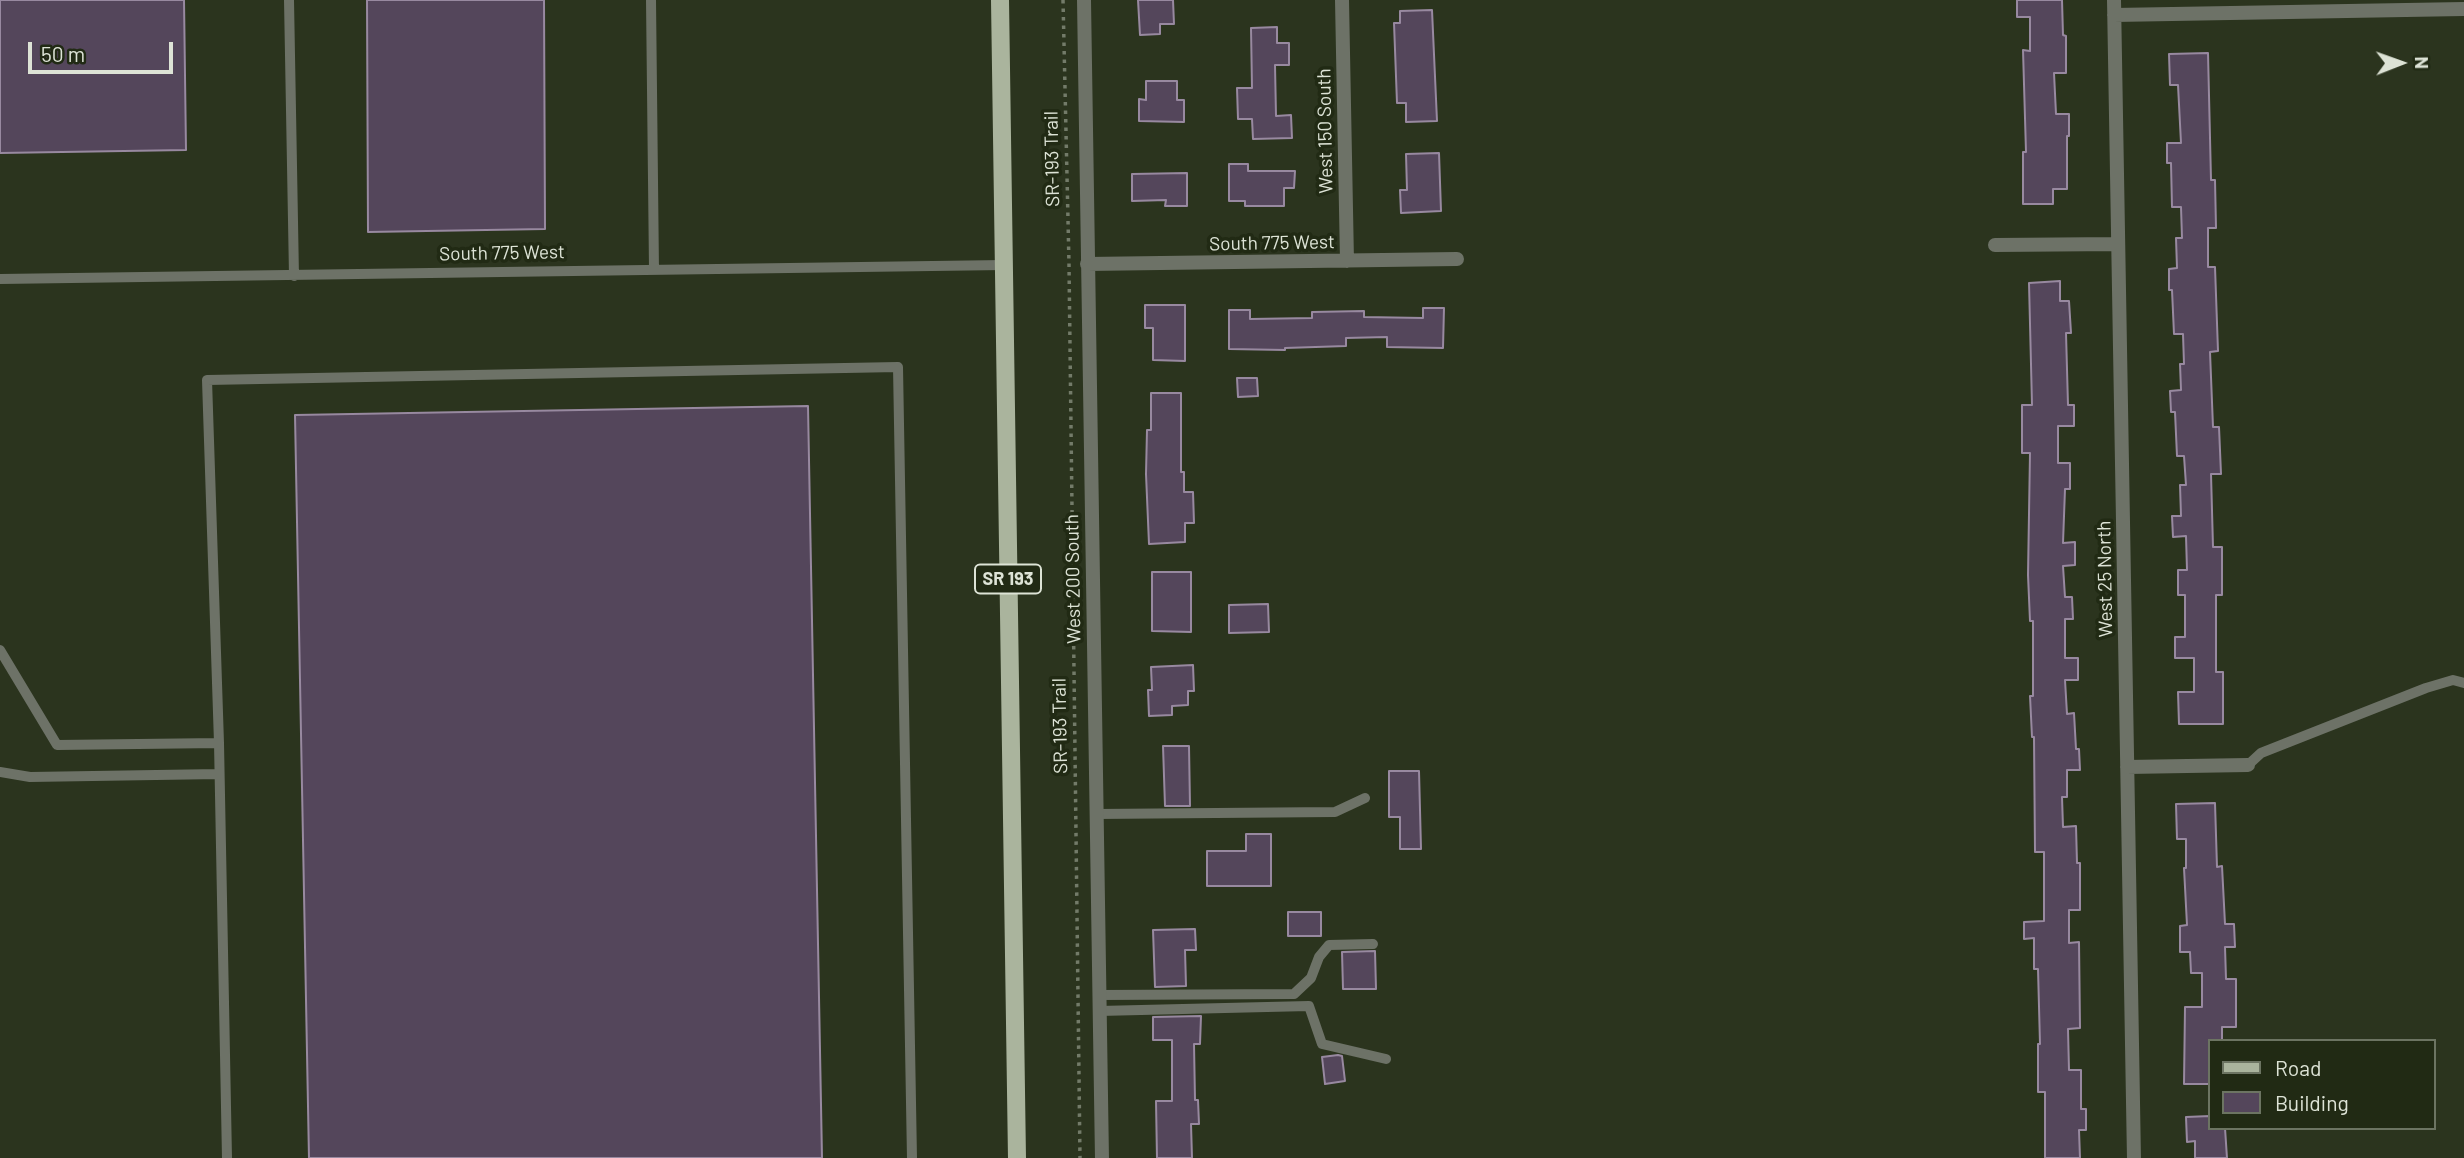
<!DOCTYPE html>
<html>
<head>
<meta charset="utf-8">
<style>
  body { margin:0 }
  #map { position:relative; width:2464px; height:1158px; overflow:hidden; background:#2b341e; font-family:Barlow,sans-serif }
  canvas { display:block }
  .legend { position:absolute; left:2208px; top:1039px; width:228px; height:91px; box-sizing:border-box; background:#212a14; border:2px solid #6c7462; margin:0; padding:9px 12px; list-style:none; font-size:21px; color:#dde3d6 }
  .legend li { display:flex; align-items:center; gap:14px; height:35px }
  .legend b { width:35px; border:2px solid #6c7462 }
  .north { position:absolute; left:2366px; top:28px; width:70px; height:70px; -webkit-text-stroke:5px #212a14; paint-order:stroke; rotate:89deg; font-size:19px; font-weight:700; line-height:28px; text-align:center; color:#dde3d6 }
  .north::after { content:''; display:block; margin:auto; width:24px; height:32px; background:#dde3d6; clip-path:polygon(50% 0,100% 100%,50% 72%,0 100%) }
  .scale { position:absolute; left:28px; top:42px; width:145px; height:32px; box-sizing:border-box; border:4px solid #dde3d6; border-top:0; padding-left:9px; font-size:21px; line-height:24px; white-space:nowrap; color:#dde3d6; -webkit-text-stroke:5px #212a14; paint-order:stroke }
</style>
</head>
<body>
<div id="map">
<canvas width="2464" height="1158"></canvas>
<ul class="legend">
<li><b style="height:9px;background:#aab49d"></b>Road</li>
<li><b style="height:19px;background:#54465b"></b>Building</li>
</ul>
<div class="north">N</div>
<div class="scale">50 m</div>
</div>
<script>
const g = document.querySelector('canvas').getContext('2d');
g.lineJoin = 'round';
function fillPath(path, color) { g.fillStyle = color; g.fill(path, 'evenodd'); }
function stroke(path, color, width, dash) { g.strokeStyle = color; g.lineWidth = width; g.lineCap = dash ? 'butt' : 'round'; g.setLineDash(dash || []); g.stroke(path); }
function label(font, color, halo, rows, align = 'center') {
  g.font = font + ' Barlow,sans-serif'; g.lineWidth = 7; g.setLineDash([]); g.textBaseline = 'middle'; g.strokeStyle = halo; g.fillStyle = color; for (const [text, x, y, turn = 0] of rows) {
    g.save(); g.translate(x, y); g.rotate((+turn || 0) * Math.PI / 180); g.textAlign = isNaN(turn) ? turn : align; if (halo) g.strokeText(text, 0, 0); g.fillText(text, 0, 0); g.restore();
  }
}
const building = new Path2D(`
  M0 0H184L186 150 0 153Z
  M367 0H544L545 229 368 232Z
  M1138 0H1173L1174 24H1160V34L1140 35Z
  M2017 0H2062L2063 35 2066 36V73H2054L2056 114H2069V136H2067V189H2053V204H2023V152H2026L2023 50 2030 51V17H2017Z
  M1432 10 1437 121 1406 122V103H1397L1394 23H1400V11Z
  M1277 27V43H1289V65H1275L1276 116 1291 115 1292 138 1253 139 1252 119H1238L1237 88H1252L1251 28Z
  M2208 53 2211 180H2215L2216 228H2208V267H2215L2218 351 2210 352 2213 427H2219L2221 474H2211L2213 547H2222V595H2216V672H2223V724H2179L2178 692H2194V658H2175V637H2185V595H2178V570H2187L2186 536 2173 537 2172 516H2181L2180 485H2186L2184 456H2177L2175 412H2171L2170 391 2181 390 2180 364H2184L2183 334H2174L2172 290H2169V269L2177 268 2176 238H2182L2181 207H2172L2171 163H2167V143H2181L2178 85H2170L2169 54Z
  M1146 81H1177V100H1184V122L1139 121V99L1146 100Z
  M1439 153 1441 211 1401 213 1400 190H1407L1406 154Z
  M1229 164H1248V171H1295L1294 188H1284V206H1245V201H1229Z
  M1187 173V206H1165L1166 200 1132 201V174Z
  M2060 281V301H2069L2071 333H2066L2068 405H2074V426H2058V463H2070V489H2065L2063 543 2075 542V565L2063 566 2065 597H2072L2073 619H2065V658H2078V680H2065L2067 714 2074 713 2076 749H2079L2080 770H2067V797H2062L2063 827 2076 826 2077 863H2080V910H2069V943L2079 942 2080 1028 2068 1029 2069 1070H2081V1109H2086V1130H2079L2080 1158H2045V1092H2038V1044H2040L2038 969H2034V938L2024 939V922L2044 921V852H2035L2034 737H2032L2030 696H2033V621H2030L2028 575 2030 453H2022V405H2032L2029 283Z
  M1145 305H1185V361L1153 360V328H1145Z
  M1423 308H1444L1443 348 1387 347V337L1346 338V346L1285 348V350L1229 349V310H1250V319L1312 318V312L1364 311V317L1423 318Z
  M1237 378H1257L1258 396 1238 397Z
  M1151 393H1181V472H1184V492H1193L1194 523H1185V542L1149 544 1146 474 1147 430H1151Z
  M808 406 822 1158H309L295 415Z
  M1152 572H1191V632L1152 631Z
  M1268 604 1269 632 1229 633V605Z
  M1193 665 1194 691H1188V705L1172 706V715L1149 716 1148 690H1152L1151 667Z
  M1163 746H1189L1190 806H1165Z
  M1389 771H1419L1421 849H1400V817H1389Z
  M2215 803 2217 867 2222 866 2225 924H2234L2235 947H2225L2226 979H2236V1027H2222V1041H2210V1084H2184L2185 1007H2202V973H2191L2190 952H2180V926L2187 925 2184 868H2186V839H2177L2176 804Z
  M1246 834H1271V886H1207V851H1246Z
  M1288 912H1321V936H1288Z
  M1195 929 1196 950H1185L1186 986 1155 987 1153 930Z
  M1375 951 1376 989H1343L1342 952Z
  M1201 1016 1200 1044H1194L1195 1100H1198L1199 1124H1191L1192 1158H1157L1156 1101H1172V1040H1153V1017Z
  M1338 1055 1342 1056 1345 1081 1325 1084 1322 1057Z
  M2210 1116V1128H2225L2227 1158H2195V1141L2187 1142 2186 1117Z`);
fillPath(building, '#54465b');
stroke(building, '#9889a0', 2);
stroke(new Path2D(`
  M1063 0 1069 264 1080 1158`), '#737b69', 3.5, [3.5, 5]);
stroke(new Path2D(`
  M289 0 294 276
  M651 0 654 270
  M0 279 1004 265
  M0 650 57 745 219 743
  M2248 765 2261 753 2426 688 2453 680 2464 683
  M0 772 30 777 219 774
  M1096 814 1335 812 1365 798
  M1099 995 1294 994 1311 978 1319 957 1329 945 1373 944
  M1099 1011 1309 1006 1322 1044 1386 1059
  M227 1158 219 743 207 380 898 367 912 1158`), '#6d7267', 10);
stroke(new Path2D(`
  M1084 0 1102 1158
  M1342 0 1347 261
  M2114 0 2134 1158
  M2114 15 2464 9
  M1995 245 2118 244
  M1087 264 1457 259
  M2127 767 2248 765`), '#6d7267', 14);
stroke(new Path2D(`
  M1000 0 1017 1158`), '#aab49d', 18);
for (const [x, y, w] of [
  [1008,579,66]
]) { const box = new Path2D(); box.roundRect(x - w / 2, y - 14.5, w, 29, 5); g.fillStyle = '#212a14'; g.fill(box); stroke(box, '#dde3d6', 2); }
label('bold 18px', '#dde3d6', null, [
  ["SR 193",1008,579]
]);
label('19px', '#dde3d6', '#212a14', [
  ["West 150 South",1325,131,-91],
  ["SR-193 Trail",1052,159,-91],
  ["South 775 West",1272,243,-1],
  ["South 775 West",502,253,-1],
  ["West 200 South",1073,579,-91],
  ["West 25 North",2105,579,-91],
  ["SR-193 Trail",1060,726,-91]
]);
</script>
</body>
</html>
